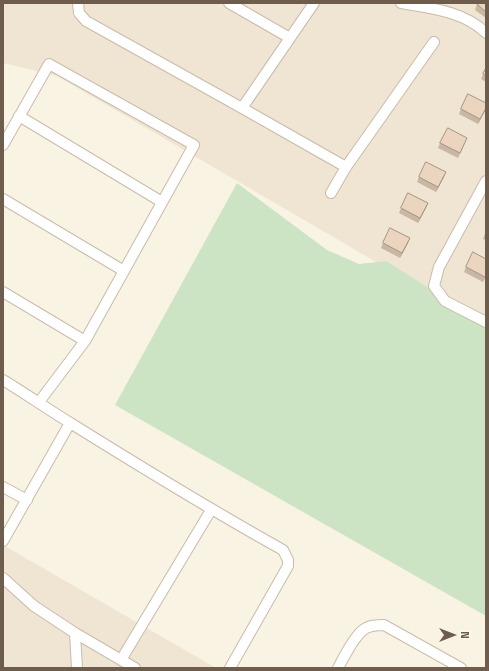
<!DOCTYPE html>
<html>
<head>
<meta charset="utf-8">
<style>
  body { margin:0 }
  #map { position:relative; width:489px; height:671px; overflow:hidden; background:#f9f3e3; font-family:"Titillium Web",sans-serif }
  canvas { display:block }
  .frame { position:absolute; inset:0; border:4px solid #6e5c4c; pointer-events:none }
  .north { position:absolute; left:433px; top:615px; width:40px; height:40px; -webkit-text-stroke:3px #fcf7e8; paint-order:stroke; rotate:90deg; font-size:11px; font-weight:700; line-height:16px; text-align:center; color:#6e5c4c }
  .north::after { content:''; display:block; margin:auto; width:14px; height:18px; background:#6e5c4c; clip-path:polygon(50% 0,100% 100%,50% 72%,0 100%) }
</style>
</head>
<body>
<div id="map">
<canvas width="489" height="671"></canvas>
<div class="frame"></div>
<div class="north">N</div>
</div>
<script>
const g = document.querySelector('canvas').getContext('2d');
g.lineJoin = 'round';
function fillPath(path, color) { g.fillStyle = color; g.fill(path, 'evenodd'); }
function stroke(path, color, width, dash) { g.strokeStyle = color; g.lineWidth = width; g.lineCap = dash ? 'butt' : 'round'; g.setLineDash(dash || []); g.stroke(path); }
fillPath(new Path2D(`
  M3 3H486V326L57 76 3 63Z
  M3 545 216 668H3Z`), '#efe5d2');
fillPath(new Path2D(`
  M237 183 327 250 359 264 386 261 486 324V616L115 405Z`), '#cde4c4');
const street = new Path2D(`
  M78 3 79 13 86 21 242 108 290 38 229 3
  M401 3C430 8 464 11 486 33
  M290 38 314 3
  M242 108 346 167
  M19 116 162 202
  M3 145 49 64 194 145 85 341 39 402
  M486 181 439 267 434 286 445 301 486 322
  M331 193 346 167 434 42
  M3 199 124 271
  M3 292 85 341
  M3 380C26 394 49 410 72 424 141 467 211 510 283 550L288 560V566L230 668
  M3 487 27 500
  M3 541 70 423
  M3 578 34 606 75 633 135 668
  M75 633 77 668
  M121 660 211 510
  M338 668C344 657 353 638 363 630 369 625 377 625 384 625L461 668`);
stroke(street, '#c8bbab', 12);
stroke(street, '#fff', 10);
fillPath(new Path2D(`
  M486 3V18L475 10 477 4Z
  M486 68V82L481 79Z
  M461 109H486L478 124 459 114Z
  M440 143H465L458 158 438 148Z
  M419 177H444L436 192 417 182Z
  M428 203 426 208 418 223 399 213 401 208Z
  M486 231V240L483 239Z
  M383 243H408L400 258 381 248Z
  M466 267 486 277 483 282 464 272Z`), '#cab7a3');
fillPath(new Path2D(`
  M486 108V109L478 124 480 119Z
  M446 172 444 177 436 192 438 187Z
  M428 203 426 208 418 223 420 218Z
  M410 238 408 243 400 258 402 253Z`), '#a49585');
const building = new Path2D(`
  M478 3H486V12L477 4Z
  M486 68V76L483 74Z
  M468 94 486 103V108L480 119 461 109Z
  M448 128 467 138 460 153 440 143Z
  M426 162 446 172 438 187 419 177Z
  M408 193 428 203 420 218 401 208Z
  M390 228 410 238 402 253 383 243Z
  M473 252 486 259V275L485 277 466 267Z`);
fillPath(building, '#ebd5be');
stroke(building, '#a49585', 1);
</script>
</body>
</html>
